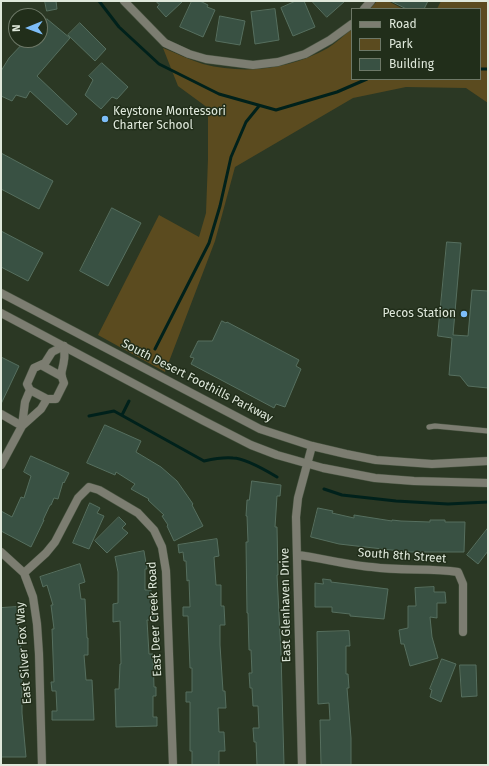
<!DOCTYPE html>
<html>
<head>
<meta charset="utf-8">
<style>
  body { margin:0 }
  #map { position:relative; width:489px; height:766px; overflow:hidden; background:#2b3824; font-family:"Fira Sans",sans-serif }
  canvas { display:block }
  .frame { position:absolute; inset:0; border:2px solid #dfe8db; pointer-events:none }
  .legend { position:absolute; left:351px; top:8px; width:130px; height:72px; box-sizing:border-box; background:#212e1a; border:1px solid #6d7867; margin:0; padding:5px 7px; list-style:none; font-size:12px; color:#dfe8db }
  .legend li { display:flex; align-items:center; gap:8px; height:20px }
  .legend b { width:20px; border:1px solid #6d7867 }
  .north { position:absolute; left:8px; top:8px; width:40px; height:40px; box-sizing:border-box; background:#212e1a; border:1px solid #6d7867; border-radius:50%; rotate:269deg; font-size:11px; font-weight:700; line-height:16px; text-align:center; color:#dfe8db }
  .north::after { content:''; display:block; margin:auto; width:14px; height:18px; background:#7dbef9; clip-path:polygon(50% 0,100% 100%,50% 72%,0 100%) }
</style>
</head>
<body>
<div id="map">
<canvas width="489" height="766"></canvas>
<div class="frame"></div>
<ul class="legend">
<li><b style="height:5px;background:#7c7d71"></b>Road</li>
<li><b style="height:11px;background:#5b4b1f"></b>Park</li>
<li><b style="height:11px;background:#395143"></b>Building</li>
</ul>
<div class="north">N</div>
</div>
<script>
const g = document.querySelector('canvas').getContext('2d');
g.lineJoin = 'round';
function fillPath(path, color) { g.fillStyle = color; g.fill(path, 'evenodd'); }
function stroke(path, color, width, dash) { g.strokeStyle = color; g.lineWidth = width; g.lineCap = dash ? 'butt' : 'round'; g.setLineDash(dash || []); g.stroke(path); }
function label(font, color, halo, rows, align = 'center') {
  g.font = font + ' "Fira Sans",sans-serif'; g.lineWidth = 3; g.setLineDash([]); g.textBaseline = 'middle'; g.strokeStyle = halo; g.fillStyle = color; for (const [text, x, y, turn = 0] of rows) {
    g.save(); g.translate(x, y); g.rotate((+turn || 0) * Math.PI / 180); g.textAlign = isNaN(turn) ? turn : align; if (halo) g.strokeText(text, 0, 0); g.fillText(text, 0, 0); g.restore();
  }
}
fillPath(new Path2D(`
  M377 1H388L403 9H370Z
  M441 1H488V103L466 88 406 87 353 98 235 167 215 241 165 372 98 335 159 215 199 237 206 213 208 159V108L178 86 163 48C176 53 190 60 203 64 246 75 290 69 328 48 336 43 344 35 352 29V79H480V9H437Z`), '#5b4b1f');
stroke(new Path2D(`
  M99 1 119 27 159 64 219 94 276 110 337 92 367 79
  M480 69H488
  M155 349 209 243 220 206 231 157 246 122 259 106
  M122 415 129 401
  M89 416 114 411 204 461C213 459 223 457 233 458 244 458 267 471 277 477
  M324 489 342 495 396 501 448 504 488 502`), '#00211b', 3);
const building = new Path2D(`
  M45 1H56L57 9 47 11Z
  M156 1H183L166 17 157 7 159 5Z
  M192 1H200L208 5 207 7 215 10 203 37 180 27Z
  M296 1H304L315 27 293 36 281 8Z
  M312 1H345L327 17Z
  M391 1H428L424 9H407Z
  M275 9 279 40 255 44 251 12Z
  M220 16 245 21 240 45 216 41Z
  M47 19 70 38 37 76 77 114 67 125 30 91 26 98 16 95 12 101 1 96V71L9 58 26 40H40V26Z
  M80 23 106 49 95 61 68 35Z
  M102 63 128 87 117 99 112 97 101 109 85 95 93 80 89 76Z
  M1 153 53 181 39 209 1 189Z
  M112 208 141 223 108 286 80 271Z
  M1 231 43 253 28 281 1 267Z
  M447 242 461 243 453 335 468 336 472 290 488 291V388L468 386 460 376 449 375 452 338 438 336Z
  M222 321 226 323 227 322 299 360 296 366 301 369 285 407 276 404 274 408 191 364 194 358 190 357 198 341H212Z
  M1 357 19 366 1 404Z
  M105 425 141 441 136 452 161 467 177 481 193 504 192 505 203 526 174 541 167 526 168 525 162 516 164 515 148 500 149 499 131 489 135 484 116 472 115 475 87 463Z
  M31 456 69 473 64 483 63 482 58 499 54 498 51 505H50L43 520H44L31 547 1 531V511L12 517 21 497 24 498 31 476 24 472Z
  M252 481 281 485 280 496H277L275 527H277L278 575H277L281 653 284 765H257L256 742H254L253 728H259L258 706H253L252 688H250L249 673H252L251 650H249L248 613H247L246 542H248L247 516H246L247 500H249Z
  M90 503 100 508 97 513 104 516 89 549 73 543Z
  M318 508 333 511 332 513 354 518V515L392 521V520L401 521 430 522V520H445V522H465L464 552H409L339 544 311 537Z
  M119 517 126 524 122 528 128 533 107 553 95 541Z
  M488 528V551L478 564 467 555Z
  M217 539 219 556 214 557 216 585H221V606H224L225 625H220V645L223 691H225L226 708H218L219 732H224L225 751H219V765H192V751H190V702H186V692H192V668H190L188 616H183V607H190L189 580 187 581 186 561H184L183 552 179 553 178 545Z
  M144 551 147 569H145V590H151V611H154V620H147L149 654H153L154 687H156V696H153V717H157V726L116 727 115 689H119L120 664H121L120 621 113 622V604L118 603V572L115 557Z
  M80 564 85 582 79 584 81 599H85L87 638H88V655H84L86 680H92L94 720H52V711H57L56 691H52L51 682H54L52 629H54L51 605H53L47 585 43 587 40 577Z
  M323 579 331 580V582L388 589 384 619 350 616V614L332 612V607H315V583L323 584Z
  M434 587V592H445L446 603H437V618L430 617 432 637 438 658 410 666 404 644H401L399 630 408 628V606H416L415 588Z
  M17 607 19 631H20L22 675V713L26 757H1V608Z
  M349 631 350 646H346V674H348L349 688H347L351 738V765H321L320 720H330L329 703 318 704 317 632Z
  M442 659 456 664 441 702 430 697 432 690 430 689Z
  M460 665H476L477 696 462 697Z`);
fillPath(building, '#395143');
stroke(building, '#566f5f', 1);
const service = new Path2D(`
  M429 427 435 426 488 431`);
const minor = new Path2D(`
  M124 1 165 43 189 54 206 59 253 65 278 62 305 54 330 40 352 24
  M364 9 371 1
  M41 365 61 376
  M30 390 47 399
  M1 414 22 426
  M1 465 22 426 25 402 30 390 27 384 34 368 45 363 52 352 64 346C64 351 65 356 64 360 63 371 59 371 64 383L56 399H47L41 409 22 426
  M1 552 24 573 33 597 37 624 39 654 42 765
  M297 555C322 558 347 565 372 567 401 571 430 568 458 572L463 584V632
  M24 573 46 553 55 542 78 498 89 487 99 490 138 513 154 530 162 547 166 571 173 765
  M302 765 296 517 298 498 312 446`);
const tertiary = new Path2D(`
  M1 293 260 429 312 446 346 454 376 460 432 464 488 461
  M1 313 204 421 251 445 277 455 323 468 375 478 414 481 488 483`);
stroke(service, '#485441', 6);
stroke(minor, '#485441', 9);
stroke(tertiary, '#485441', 9);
stroke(service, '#7c7d71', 5);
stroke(minor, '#7c7d71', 8);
stroke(tertiary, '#7c7d71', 8);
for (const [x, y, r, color] of [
  [105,119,4,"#7dbef9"],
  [464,314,4,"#7dbef9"]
]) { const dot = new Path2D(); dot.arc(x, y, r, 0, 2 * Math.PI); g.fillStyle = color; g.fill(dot); stroke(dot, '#212e1a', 1.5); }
label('12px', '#dfe8db', '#212e1a', [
  ["Keystone Montessori",113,112],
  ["Charter School",113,126],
  ["Pecos Station",456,314,"right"]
], 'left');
label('12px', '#dfe8db', '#212e1a', [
  ["South Desert Foothills Parkway",197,381,27],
  ["South 8th Street",402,556,4],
  ["East Glenhaven Drive",286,605,-91],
  ["East Deer Creek Road",155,619,-93],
  ["East Silver Fox Way",24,653,-94]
]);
</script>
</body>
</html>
